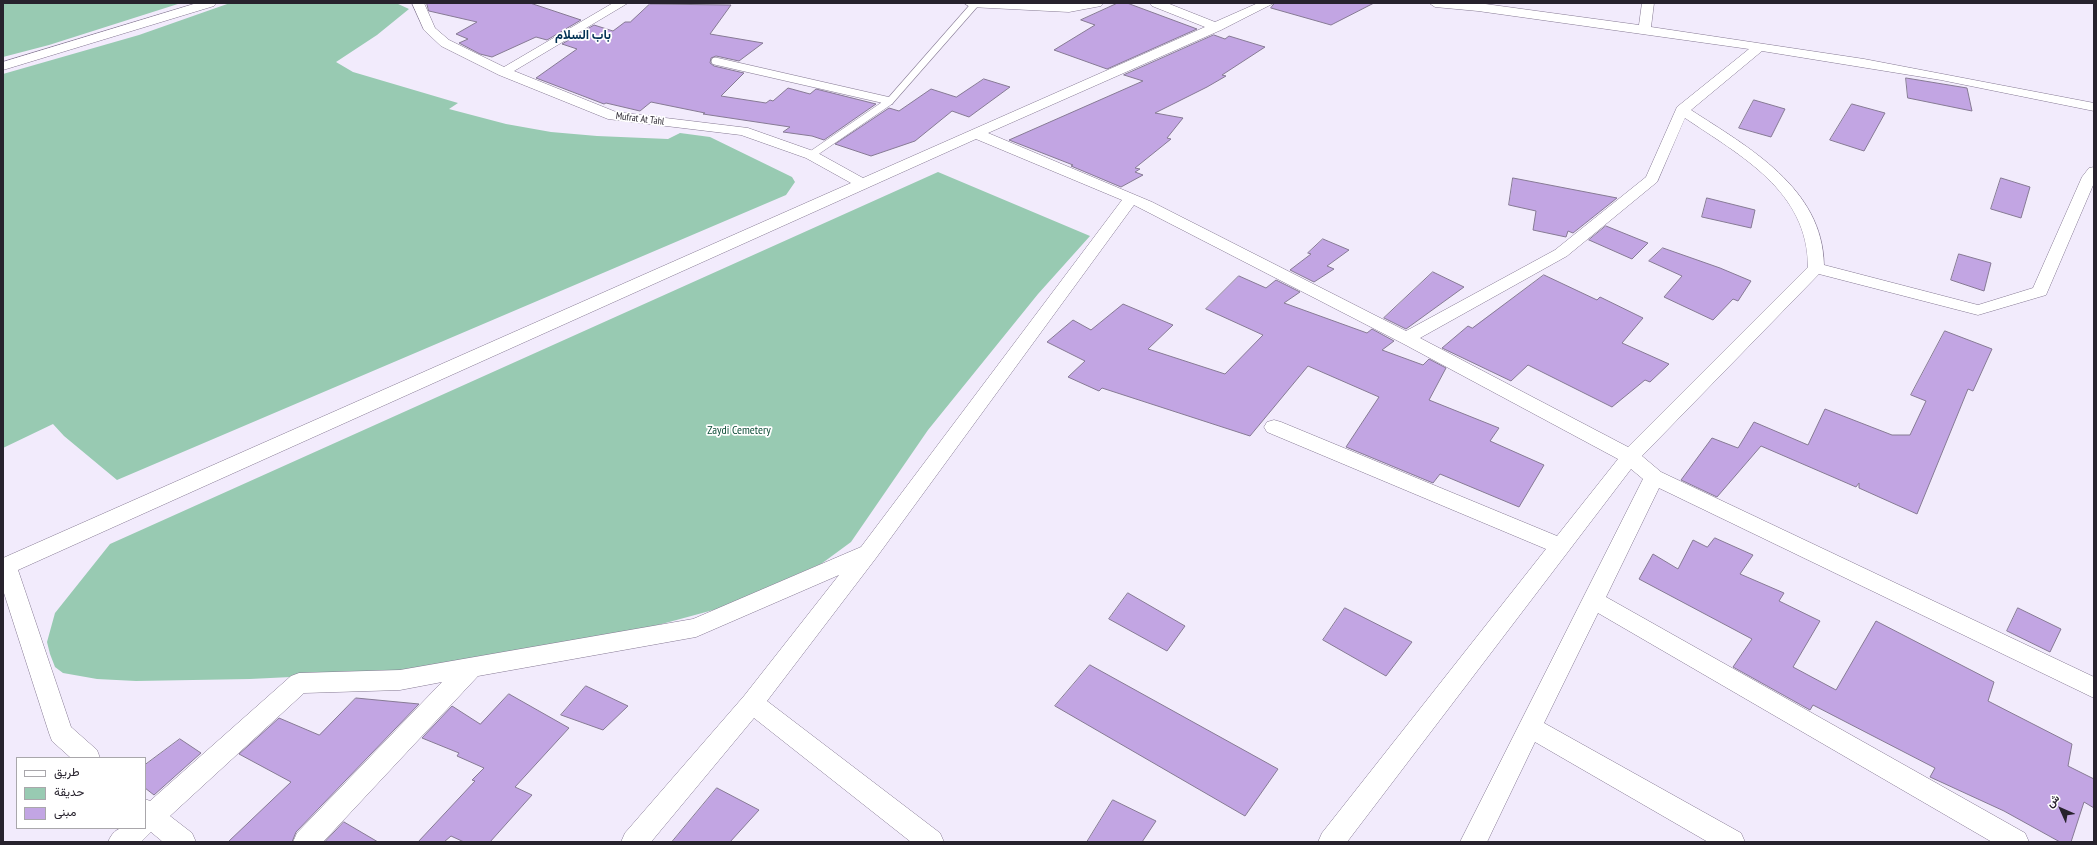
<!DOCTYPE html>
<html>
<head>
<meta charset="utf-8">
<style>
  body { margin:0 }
  #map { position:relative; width:2097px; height:845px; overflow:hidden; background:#f2ebfc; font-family:"PT Sans Narrow",Vazirmatn,sans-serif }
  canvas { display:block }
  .frame { position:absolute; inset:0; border:4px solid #27222d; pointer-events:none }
  .legend { position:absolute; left:16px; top:757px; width:130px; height:72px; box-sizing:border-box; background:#fff; border:1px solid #a9a7ab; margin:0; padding:5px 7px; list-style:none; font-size:12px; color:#27222d }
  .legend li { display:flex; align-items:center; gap:8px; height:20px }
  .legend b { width:20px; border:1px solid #a9a7ab }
  .north { position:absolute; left:2041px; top:789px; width:40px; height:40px; -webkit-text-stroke:3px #fff; paint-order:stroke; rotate:315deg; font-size:11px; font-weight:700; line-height:16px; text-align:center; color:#27222d }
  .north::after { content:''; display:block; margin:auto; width:14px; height:18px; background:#27222d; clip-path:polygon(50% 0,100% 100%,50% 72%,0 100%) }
</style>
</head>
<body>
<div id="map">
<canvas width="2097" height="845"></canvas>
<div class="frame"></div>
<ul class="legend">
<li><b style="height:5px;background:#fff"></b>طريق</li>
<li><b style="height:11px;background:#98cab2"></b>حديقة</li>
<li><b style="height:11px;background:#c2a5e3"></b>مبنى</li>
</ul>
<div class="north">ش</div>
</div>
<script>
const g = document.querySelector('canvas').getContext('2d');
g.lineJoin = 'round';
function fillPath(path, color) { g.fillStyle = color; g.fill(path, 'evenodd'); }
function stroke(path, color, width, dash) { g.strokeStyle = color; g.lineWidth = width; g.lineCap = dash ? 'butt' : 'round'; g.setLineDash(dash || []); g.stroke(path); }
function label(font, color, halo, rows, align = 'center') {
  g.font = font + ' "PT Sans Narrow",Vazirmatn,sans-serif'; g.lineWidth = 3.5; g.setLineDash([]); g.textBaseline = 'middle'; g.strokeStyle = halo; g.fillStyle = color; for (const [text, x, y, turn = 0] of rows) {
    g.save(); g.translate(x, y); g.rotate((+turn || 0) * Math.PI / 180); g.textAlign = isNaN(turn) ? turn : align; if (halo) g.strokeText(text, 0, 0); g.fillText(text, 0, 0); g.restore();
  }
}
fillPath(new Path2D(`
  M3 3H181L49 45 3 57Z
  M230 3H396L409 9 377 35 336 62 353 72 458 103 449 109 506 124 551 132 597 136 668 139 680 133 710 137 792 177 795 182 786 195 117 480 64 436 53 424 3 448V74L139 35Z
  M938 172 1090 236 1038 294 928 430 851 542 821 564 717 609 636 631 413 671 250 679 136 681 97 679 63 673 55 667 50 654 47 642 55 613 110 544Z`), '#98cab2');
const building = new Path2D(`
  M427 3H530L581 20 547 40 536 37 492 57 480 54 459 43 468 39 456 34 477 22 429 11Z
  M1118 3H1127L1197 29 1107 69 1054 50 1095 25 1081 20Z
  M1275 3H1374L1331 25 1271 8Z
  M650 4 731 5 710 34 763 43 739 61 716 56 711 58 710 63 714 66 744 73 721 96 766 103 770 100 773 101 788 88 810 94 816 89 876 104 824 140 812 136 783 132 790 127 703 114 705 113 651 102 640 111 606 103 604 104 536 78 577 49 562 44 594 25 613 31 625 22H630Z
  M1214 35 1225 39 1229 36 1265 47 1222 75 1226 76 1207 87 1155 113 1183 118 1167 138 1171 139 1135 168 1140 169 1135 172 1143 175 1121 187 1071 166 1073 165 1009 140 1143 81 1124 75Z
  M1906 78 1967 88 1972 111 1908 98Z
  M984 79 1010 87 969 117 952 111 915 141 871 156 835 144 889 108 899 111 931 89 956 97Z
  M1754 100 1785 109 1771 137 1739 128Z
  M1852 104 1885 113 1864 151 1830 140Z
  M1513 178 1617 198 1573 233 1568 231 1566 237 1533 230 1536 211 1509 205Z
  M2001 178 2030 187 2021 218 1991 209Z
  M1707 198 1755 210 1751 228 1702 217Z
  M1606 226 1648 243 1632 259 1589 240Z
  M1323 239 1349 250 1327 266 1334 269 1314 282 1290 270 1311 254 1308 253Z
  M1663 248 1720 268 1751 281 1738 301 1733 299 1713 320 1664 297 1682 276 1649 261Z
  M1959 254 1991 263 1984 291 1951 280Z
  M1433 272 1464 287 1406 329 1384 318Z
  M1544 275 1597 300 1600 297 1643 318 1622 343 1669 364 1650 382 1645 380 1612 407 1528 365 1511 381 1442 348 1468 326 1472 328Z
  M1239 276 1266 288 1276 280 1300 292 1284 303 1367 333 1372 329 1394 341 1382 350 1423 365 1429 359 1446 368 1429 400 1499 428 1490 441 1544 465 1519 507 1440 474 1433 483 1346 447 1379 397 1308 366 1250 436 1102 388 1099 391 1068 377 1085 361 1047 342 1073 320 1091 330 1123 304 1173 325 1148 349 1225 374 1263 335 1206 309Z
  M1945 331 1992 349 1973 391 1968 389 1917 514 1859 488V483L1856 487 1761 446 1717 497 1681 480 1712 438 1738 448 1754 422 1808 445 1825 409 1892 435H1910L1926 401 1911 395Z
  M1715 538 1753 555 1740 574 1784 593 1779 601 1820 621 1793 667 1836 690 1876 621 1994 682 1988 701 2072 744 2068 766 2094 779V808L2084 802 2071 842H2060L2004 811 1930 777 1935 768 1813 705 1810 710 1733 667 1752 639 1639 579 1653 554 1678 569 1693 540 1707 547Z
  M1128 593 1185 626 1167 651 1109 619Z
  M1345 608 1412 642 1386 676 1323 640Z
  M2018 608 2061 629 2050 652 2007 631Z
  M1090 665 1278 769 1245 816 1055 706Z
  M586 686 628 706 603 730 561 715Z
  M509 694 569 728 515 787 532 795 490 842H464L451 836 444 842H418L475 781 472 780 484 768 457 756 459 753 422 738 452 706 480 724Z
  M356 698 419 704 296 832 292 842H228L291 782 239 754 279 718 319 735Z
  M180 739 201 753 154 795 145 788V765Z
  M717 788 759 810 730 842H672Z
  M1113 800 1156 821 1142 842H1087Z
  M344 822 378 842H325Z`);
fillPath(building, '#c2a5e3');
stroke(building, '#867a94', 1);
const lane = new Path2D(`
  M715 61 890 101
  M811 155 890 101 976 3`);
const street = new Path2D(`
  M197 3H216L214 6 3 70V62Z
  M412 3H424L435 28 449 40 504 67 613 3H628L514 71 616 112 748 128 816 152 863 178 1205 27 1152 6 1150 3H1167L1215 22 1258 3H1274L1221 30 988 133 1152 202 1406 331 1555 250 1646 177 1677 107 1749 49 1478 11 1435 7 1429 3H1478L1639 25 1642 3H1654L1651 27 1864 59 2094 103V111L1941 80 1762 51 1691 110C1748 147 1823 188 1824 265L1978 305 2033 288 2082 177 2089 168 2094 167V183L2046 295 1978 315 1819 274 1642 456 1661 472 2094 677V698L1659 488 1606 597 2025 833 2029 842H1992L1598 613 1544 723 1741 833 1745 842H1708L1535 742 1487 842H1460L1643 479 1631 469 1347 842H1318L1322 833 1546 549 1267 432 1264 427 1267 422 1274 420 1281 422 1557 536 1618 459 1400 342 1134 205 876 558 767 701 940 833 944 842H911L754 718 651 842H621L625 833 744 696 839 575 696 637 478 676 323 842H293L297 833 442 682 400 690 304 693 170 816 192 833 196 842H163L151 832 141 842H108C116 823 127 828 145 828V799L150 801 291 676 299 673 400 670 693 619 861 547 1122 200 976 139 18 570 71 727 97 750 100 758H71L52 741 49 733 3 590V558L851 183 806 158 741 135 608 119 499 75 441 46 424 30ZM1685 118C1741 156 1808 191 1808 267L1628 447 1420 338 1567 256 1657 182Z
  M964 3H1103L1101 6 1069 12 970 7Z`);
stroke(lane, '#857993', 8);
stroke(street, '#857993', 1);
stroke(lane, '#fff', 7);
fillPath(street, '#fff');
label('10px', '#27222d', '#fff', [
  ["Mufrat At Tahl",640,119,7]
]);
label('12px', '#0d4d37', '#fff', [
  ["Zaydi Cemetery",739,431]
]);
label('bold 13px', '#003053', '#fff', [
  ["باب السلام",583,35]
]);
</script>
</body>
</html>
